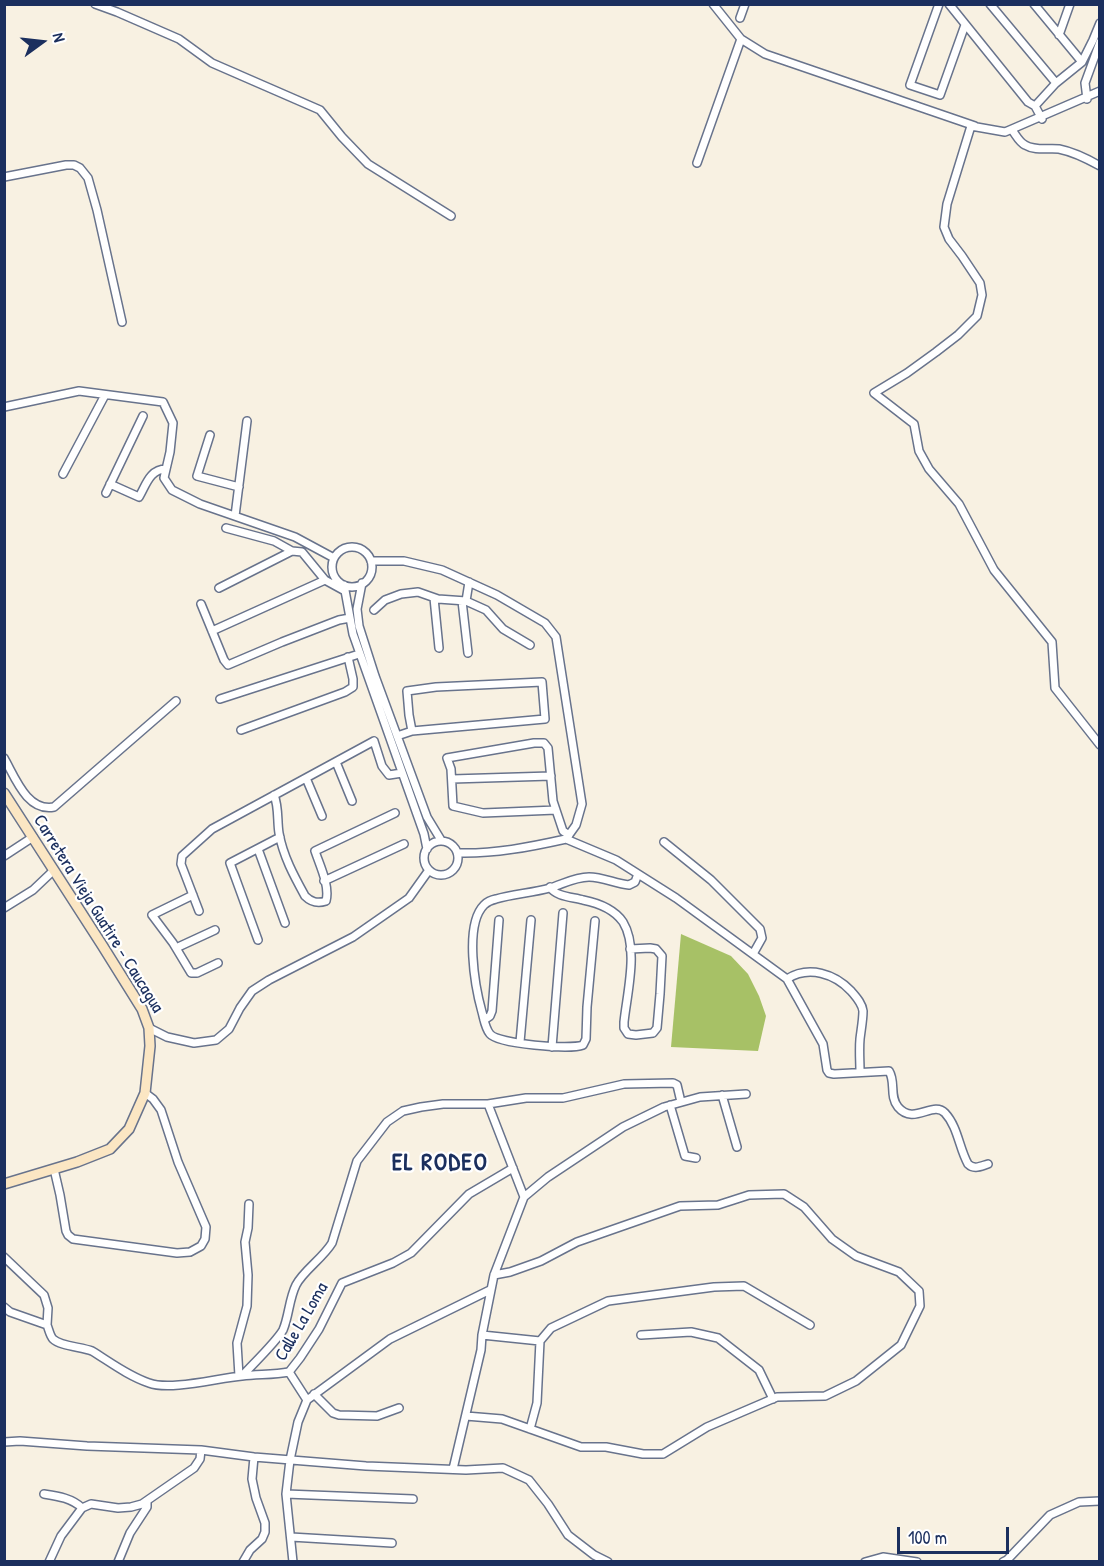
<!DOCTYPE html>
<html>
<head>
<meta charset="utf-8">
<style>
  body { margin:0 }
  #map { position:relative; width:1104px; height:1566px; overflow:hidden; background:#f8f1e2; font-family:"Patrick Hand",sans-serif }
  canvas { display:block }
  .frame { position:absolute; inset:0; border:6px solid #1b2f5e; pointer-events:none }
  .north { position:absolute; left:12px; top:12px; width:60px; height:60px; -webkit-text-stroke:4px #fff; paint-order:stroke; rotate:75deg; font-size:16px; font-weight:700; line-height:24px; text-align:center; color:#1b2f5e }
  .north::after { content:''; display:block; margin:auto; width:21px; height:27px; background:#1b2f5e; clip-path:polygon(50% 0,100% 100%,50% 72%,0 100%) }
  .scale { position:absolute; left:897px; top:1527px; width:112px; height:27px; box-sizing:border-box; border:3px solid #1b2f5e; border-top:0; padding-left:8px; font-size:18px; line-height:21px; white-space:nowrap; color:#1b2f5e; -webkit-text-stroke:4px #fff; paint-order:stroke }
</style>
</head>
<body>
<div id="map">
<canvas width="1104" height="1566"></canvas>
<div class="frame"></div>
<div class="north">N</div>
<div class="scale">100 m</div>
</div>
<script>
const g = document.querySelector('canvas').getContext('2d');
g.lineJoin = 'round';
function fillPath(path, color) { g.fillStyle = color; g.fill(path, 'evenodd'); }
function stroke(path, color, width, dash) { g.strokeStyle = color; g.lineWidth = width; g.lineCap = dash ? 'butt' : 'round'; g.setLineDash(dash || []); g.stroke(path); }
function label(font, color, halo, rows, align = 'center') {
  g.font = font + ' "Patrick Hand",sans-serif'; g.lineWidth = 4.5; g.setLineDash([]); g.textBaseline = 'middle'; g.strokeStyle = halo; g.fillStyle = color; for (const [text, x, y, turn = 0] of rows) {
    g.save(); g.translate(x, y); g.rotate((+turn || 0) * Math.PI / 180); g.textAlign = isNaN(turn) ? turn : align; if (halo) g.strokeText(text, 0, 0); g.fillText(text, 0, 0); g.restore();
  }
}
fillPath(new Path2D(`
  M681 934 731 956 748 974 759 996 766 1016 758 1051 671 1047Z`), '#a7c166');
const minor = new Path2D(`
  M95 4 117 12 179 39 212 63 320 110 342 137 368 164 451 216
  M713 4 741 39 765 54 975 126
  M939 4 910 85 940 95 965 25
  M949 4 1028 102 1035 106 1042 119
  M990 4 1056 83
  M1034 4 1082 62
  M740 18 745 4
  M1059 35 1070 4
  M1100 91 1005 132 971 126 947 204 944 227 949 239 962 256 980 283 982 295 977 316 958 335 936 352 907 373 874 393 914 424 919 451 929 469 959 504 994 570 1052 642 1055 688 1100 745
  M1087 99 1085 83 1100 42
  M1035 106 1056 83 1082 62 1093 40 1100 23
  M1012 130C1016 135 1019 142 1025 145 1035 151 1047 148 1059 149 1074 152 1086 158 1100 166
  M697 163 741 39
  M4 177 66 165H74L80 168 88 178 97 210 122 322
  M4 407 79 391 163 402 173 423 170 452 164 478 172 490 200 504 295 537 334 558
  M210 435 197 476 239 487
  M63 474 105 395
  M110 484 139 497C146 485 150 469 166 469
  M106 493 143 416
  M235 516 247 421
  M226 528 274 541 292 551 302 552 325 580 345 591
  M332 567a20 20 0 1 1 40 0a20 20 0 1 1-40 0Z
  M371 561H404L442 570 497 595 545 623 556 637 582 804 576 825 566 839C530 847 494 854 458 853
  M362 583 357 609 359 626 375 676 427 817 441 840
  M344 585 353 634 424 834 427 849
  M219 588 292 551
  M434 598 439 648
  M462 601 468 653
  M466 601 469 582
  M201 604 224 660 228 665 282 642 339 620 350 618
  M374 610 385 600 401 594 418 592 438 599 466 601 486 610 503 629 530 645
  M212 631 325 580
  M220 699 359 654
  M241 730 345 692 353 687V679L348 657
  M397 736 412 731 545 719 542 682 436 687 407 691 409 715 412 731
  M4 758C15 777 27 812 54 807L176 701
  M336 762 352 801
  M306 778 322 816
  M452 779 551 776
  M274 795C279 807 277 821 279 833 283 856 294 876 305 896 311 902 317 904 326 901 330 886 320 866 315 851L395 813
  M556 810 483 813 453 806 451 769 447 758 534 743H544L548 748 553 801 563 831 569 835
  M566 839 616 860 676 898 787 979 823 1044 827 1070 829 1073 834 1074 889 1071C896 1082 889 1096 898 1107 914 1126 933 1100 945 1113 958 1127 959 1148 968 1164 974 1170 981 1166 988 1164
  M424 858a17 17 0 1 1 34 0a17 17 0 1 1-34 0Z
  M664 842 711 880 760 929 762 938 753 954
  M258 849 285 923
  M4 856 33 837
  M324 881 404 844
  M550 887C556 897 573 897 583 900 598 903 614 909 623 922 639 948 627 993 624 1022V1028L628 1034 636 1035 653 1033 657 1028 660 994 662 956 656 949 650 948 630 949
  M193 895 152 915 173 943 191 973H197L218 963
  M4 908 33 890 54 870
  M199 911 181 864 182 856 212 829 374 741 382 766 389 775 402 773
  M595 921 587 1007 586 1039 583 1045C570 1050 498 1044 490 1034 485 1028 484 1019 482 1012 475 987 464 925 484 905 487 902 491 900 496 899 513 894 532 893 550 888 563 884 575 877 589 877 603 877 616 884 629 885L635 882 638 874
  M258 940 230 863 280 837
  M176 948 215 930
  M787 979C809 965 835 974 851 991 856 997 862 1003 863 1011 863 1020 861 1030 860 1039 859 1050 860 1061 860 1072
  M484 1020 490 1016 492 1011 499 920
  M149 1028 167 1037 194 1043 216 1040 229 1029 240 1008 252 991 269 980 353 937 409 898 429 870
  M520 1042 531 920
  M552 1047 563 913
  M722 1095 737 1147
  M670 1105 685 1156 696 1158
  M54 1169 60 1195 66 1231 68 1235 73 1239 177 1253 190 1252 201 1246 205 1239 206 1227 178 1162 161 1110 153 1099 145 1093
  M524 1197 548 1177 623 1127 664 1107 700 1097 746 1094
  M4 1257 44 1295 48 1308 47 1325
  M4 1307 10 1312 47 1325C49 1330 50 1336 53 1339 60 1346 82 1347 92 1351 110 1362 128 1376 149 1383 170 1391 218 1378 242 1376 258 1374 273 1375 289 1372
  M482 1335 540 1341
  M641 1335 691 1332 718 1338 759 1370 773 1399
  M243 1375C253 1364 276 1342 283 1330 289 1316 289 1299 296 1285 303 1271 323 1258 332 1243L357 1161 387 1122 403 1111 421 1107 443 1104H488L526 1098H563L624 1084 673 1083 677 1085 681 1102
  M239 1376 237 1343 247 1306 248 1275 245 1242 248 1228 249 1204
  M314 1394 333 1413 339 1415 377 1416 399 1408
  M307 1400 289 1372 300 1358 319 1329 342 1283 393 1263 411 1253 469 1194 513 1168
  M466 1416 502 1419 581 1447H606L643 1454H663L707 1427 777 1397 825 1396 856 1381 901 1345 920 1306 919 1291 899 1272 856 1256 832 1239 804 1207 784 1194 749 1195 718 1205 680 1206 577 1242 541 1261 510 1272 494 1275
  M530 1429 537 1403 540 1341 551 1328 608 1301 714 1287 744 1286 810 1325
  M4 1442 20 1441 87 1446 201 1450 254 1457 366 1466 466 1470 503 1468 529 1480 548 1504 568 1535 594 1555 608 1562
  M453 1469 481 1350 482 1335 494 1275 524 1197 488 1104
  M44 1494C57 1496 72 1498 82 1508
  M286 1494 413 1499
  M291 1537 392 1543
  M49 1562 61 1536 82 1508 91 1504 118 1508 131 1507 142 1504 194 1468 200 1459 201 1450
  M118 1562 130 1533 147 1507V1501
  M243 1562 250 1550 262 1539 265 1532V1523L256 1498 252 1479 254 1457
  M293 1562 286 1494 290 1460 298 1422 307 1400 390 1339 490 1290
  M865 1562 883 1557 917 1562
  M1003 1562 1007 1560 1050 1515 1079 1502 1100 1501`);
const secondary = new Path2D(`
  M4 793 102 945 142 1009 149 1028 150 1046 145 1093 129 1129 110 1149 77 1162 4 1184`);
stroke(minor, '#68738c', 10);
stroke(secondary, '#68738c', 12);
stroke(minor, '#fff', 7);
stroke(secondary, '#fbe6c3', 9);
label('18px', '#1b2f5e', '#fff', [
  ["Carretera Vieja Guatire - Caucagua",98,914,58],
  ["Calle La Loma",302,1322,-60]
]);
g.letterSpacing = '1.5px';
label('bold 24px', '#1b2f5e', '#fff', [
  ["EL RODEO",440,1164]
]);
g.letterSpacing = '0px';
</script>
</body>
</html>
